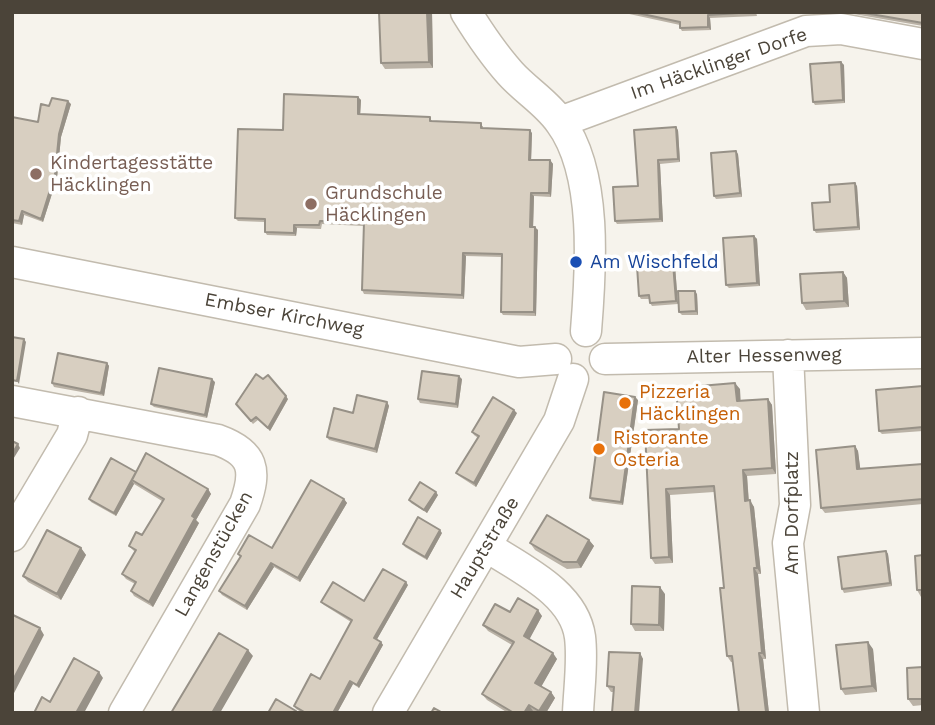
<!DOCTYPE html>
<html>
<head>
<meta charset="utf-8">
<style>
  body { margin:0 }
  #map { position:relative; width:935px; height:725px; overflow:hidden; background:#f6f3ec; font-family:"Work Sans",sans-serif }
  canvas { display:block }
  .frame { position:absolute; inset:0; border:14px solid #4b4439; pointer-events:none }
</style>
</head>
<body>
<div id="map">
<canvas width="935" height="725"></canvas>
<div class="frame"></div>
</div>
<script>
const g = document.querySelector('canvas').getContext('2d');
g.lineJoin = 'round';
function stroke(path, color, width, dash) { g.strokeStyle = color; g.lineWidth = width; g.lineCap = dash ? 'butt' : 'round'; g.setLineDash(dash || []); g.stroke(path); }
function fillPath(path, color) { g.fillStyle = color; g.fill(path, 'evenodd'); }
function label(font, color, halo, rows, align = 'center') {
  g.font = font + ' "Work Sans",sans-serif'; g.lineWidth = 7; g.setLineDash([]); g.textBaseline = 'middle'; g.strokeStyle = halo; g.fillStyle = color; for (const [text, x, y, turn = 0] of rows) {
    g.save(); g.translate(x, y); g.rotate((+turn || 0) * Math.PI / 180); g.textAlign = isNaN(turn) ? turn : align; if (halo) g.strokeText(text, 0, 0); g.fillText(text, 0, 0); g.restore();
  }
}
const minor = new Path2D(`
  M466 12C479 33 494 55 510 73 525 90 547 103 560 122 598 173 591 270 586 331
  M560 122 806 31 841 29 923 44
  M12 262 519 362 556 359
  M788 355 795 505 788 543 804 713
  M605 359 923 353
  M12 401 218 440C254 453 257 470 245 504L124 713
  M12 536 72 435 78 412
  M486 546C519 568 574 592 580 637 583 661 579 688 578 713
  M388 713 559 421 573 379`);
stroke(minor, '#c2bbae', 33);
stroke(minor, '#fff', 30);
fillPath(new Path2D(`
  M379 12H432L433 68 385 69 381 63Z
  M620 12H756L757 16 710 18 711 30 682 31 680 28V25Z
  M842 12H923V26Z
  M841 62 844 65 845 103 815 105 813 102Z
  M358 97 361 100 360 114 432 120V121L483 126V128L532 133 531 160H550L553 164 551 197 534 196 533 227 538 230 536 316 503 315 501 312 502 257 466 256 464 299 364 294 362 290 364 226 322 224 321 229 297 228 296 236 267 235 265 232V222L238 221 235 218 283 130Z
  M71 104 61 137 57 178 43 222 24 215 22 225 12 223V117L38 122 49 106Z
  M678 130 680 162 660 164 663 222 617 224 615 221Z
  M738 154 742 197 716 199 714 196Z
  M857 186 860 230 816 233 814 230Z
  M754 236 757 239 760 286 729 288 726 285Z
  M673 263 675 266 678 304 652 306 650 303 649 299H641L639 296Z
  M843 272 847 278 849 307 806 310 802 303Z
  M697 294 698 315H682L679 312Z
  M107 363 109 366 104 396 54 387 52 383Z
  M462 379 458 408 420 403 418 399Z
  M215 382 207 418 154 407 151 404Z
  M923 386V431L882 434 879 431Z
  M740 389V400L768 399 772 405 776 474 747 476 749 501 754 507 761 574H758L766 659H763L769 713H739L733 662H731L727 656 724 588 714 492 670 495 673 563 655 564 651 558 679 429Z
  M635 397 638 400 623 505 592 501 590 498Z
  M288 399 270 431 258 420 253 424 239 408Z
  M387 402 389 406 377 453 329 440 327 437 353 413Z
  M517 413 476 487 459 476 456 473 478 438 474 435 472 432Z
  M855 446 858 451 860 469 923 464V504L825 513 821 508Z
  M136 472 208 489 211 494 196 520 199 523 153 607 134 596 131 591 135 584 126 579 122 574 135 552 129 546 142 535 162 501 134 484 116 516 91 502 89 499Z
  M438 495 427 513 411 503 409 500Z
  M344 499 347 503 300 582 274 567 247 610 222 595 219 591 240 557 238 554 272 548Z
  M442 533 427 560 405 547 403 544Z
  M589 540 594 546 581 568 567 569 535 550 530 543Z
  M81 548 86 555 61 600 28 582 23 576Z
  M886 551 888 554 892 586 844 593 842 589Z
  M923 555V597H921L917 590Z
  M408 585 377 639 381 642 383 645 359 688 353 684 337 713H303L296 709 294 706 320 679 351 622 324 605 321 602 364 601Z
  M665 594 664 631H635L631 624Z
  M510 612 542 616 529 639 557 659 541 686 551 692 555 698 546 713H536L533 711 532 713H508L487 700 482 694 512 645 488 631 483 625Z
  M873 649 877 692 845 695 841 689Z
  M640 653 643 659 613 692H611L607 686Z
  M923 667V705L913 706 908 699Z`), '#bab2a6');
fillPath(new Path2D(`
  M427 12H432L433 68 429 62Z
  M708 15 710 18 711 30 708 27Z
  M841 62 844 65 845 103 843 100Z
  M358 97 361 100 360 118 358 114Z
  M68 101 71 104 61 137 57 178 43 222 41 219 59 134Z
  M676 127 678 130 680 162 678 159Z
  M530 130 532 133 531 163 529 160Z
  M736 151 738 154 742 197 740 193Z
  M550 160 553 164 551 197 549 193Z
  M658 160 660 164 663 222 660 219Z
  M855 183 857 186 860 230 858 227Z
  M531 193 534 196 533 230 530 227Z
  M22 211 24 215 22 225 19 221Z
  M294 225 297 228 296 236 294 233Z
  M535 227 538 230 536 316 534 312Z
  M754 236 757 239 760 286 757 283Z
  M463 253 466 256 464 299 462 295Z
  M673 263 675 266 678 304 676 301Z
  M843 272 847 278 849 307 844 301Z
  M695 291 697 294 698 315 696 311Z
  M24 339 26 342 19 384 17 381Z
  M107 363 109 366 104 396 101 393Z
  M459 376 462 379 458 408 456 404Z
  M212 379 215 382 207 418 205 415Z
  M735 383 740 389 741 407 737 401Z
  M286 396 288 399 270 431 268 428Z
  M635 397 638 400 623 505 621 502Z
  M768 399 772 405 776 474 772 468Z
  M387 402 389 406 377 453 375 449Z
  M514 410 517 413 476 487 474 483Z
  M18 444 20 448 12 461V454Z
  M855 446 858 451 861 474 857 469Z
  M743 470 747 476 749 507 745 501Z
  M132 481 134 484 116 516 114 513Z
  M208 489 211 494 196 520 199 523 153 607 149 602 192 516Z
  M666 489 670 495 673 563 669 557Z
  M436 492 438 495 427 513 424 510Z
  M344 499 347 503 300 582 298 578Z
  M750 500 754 507 761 574 757 568Z
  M440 530 442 533 427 560 425 557Z
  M589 540 594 546 581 568 577 562Z
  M81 548 86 555 61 600 57 594Z
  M886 551 888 554 892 586 890 583Z
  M271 563 274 567 247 610 245 606Z
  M754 568 758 574 766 659 762 653Z
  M406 582 408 585 376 641 374 638Z
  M660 587 665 594 664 631 659 625Z
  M538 610 542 616 528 642 524 636Z
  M40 628 44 635 12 697V682Z
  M381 642 383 645 359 688 357 685Z
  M868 642 873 649 877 692 872 686Z
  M248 650 253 656 220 713H212Z
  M553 653 557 659 540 689 535 683Z
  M640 653 643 659 639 713H635Z
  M759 653 763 659 769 713 766 712Z
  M99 672 103 678 84 713H76Z
  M350 681 353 684 337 713H333Z
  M551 692 555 698 546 713H540L539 711Z
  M529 705 533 711 532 713H524Z`), '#979187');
const building = new Path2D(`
  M379 12H427L429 62 381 63Z
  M633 12H754L708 15V27L680 28V22Z
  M859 12H923V23Z
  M841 62 843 100 813 102 810 64Z
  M284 94 358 97V114L430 117V121L481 123V128L530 130 529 160H550L549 193H531L530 227H535L534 312H501L502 254 463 253 462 295 362 290 364 222 320 221 319 225H294V233L265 232V219L235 218 238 129 283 130Z
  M52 98 68 101 59 134 55 174 41 219 22 211 19 221 12 220V117L38 122 41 104 49 106Z
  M676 127 678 159 658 160 660 219 615 221 613 187 638 186 634 130Z
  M736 151 740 193 714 196 711 153Z
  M855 183 858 227 814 230 812 203 830 202 829 185Z
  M754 236 757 283 726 285 723 238Z
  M673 263 676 301 650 303 649 295 639 296 637 266Z
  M843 272 844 301 802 303 800 274Z
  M678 291H695L696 311 679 312Z
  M12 337 24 339 17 381 12 380Z
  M58 353 107 363 101 393 52 383Z
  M159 368 212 379 205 415 151 404Z
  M422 371 459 376 456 404 418 399Z
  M256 374 263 379 268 375 286 396 268 428 256 417 251 421 236 404Z
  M735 383 737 401 768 399 772 468 743 470 745 501 750 500 757 568H754L762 653H759L766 712 756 713H739L732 656H727L720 588H724L714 486 666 489 669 557 651 558 645 430 679 429 676 388Z
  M923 386V427L879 431 876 390Z
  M604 392 635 397 621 502 590 498Z
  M357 395 387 402 375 449 327 437 334 408 353 413Z
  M493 397 514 410 474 483 456 473 479 436 472 432Z
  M12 441 18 444 12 454Z
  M855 446 857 469 923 464V499L821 508 816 450Z
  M146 453 208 489 192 516 195 518 149 602 131 591 136 582 122 574 136 550 129 546 136 532 142 535 164 499 132 480Z
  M111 458 136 472 114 513 89 499Z
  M311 480 344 499 298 578 271 563 245 606 219 591 241 556 238 554 249 535 272 548Z
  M420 482 436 492 424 510 409 500Z
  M547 515 589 540 577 562H563L530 543Z
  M418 517 440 530 425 557 403 544Z
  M47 530 81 548 57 594 23 576Z
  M886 551 890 583 842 589 838 557Z
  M923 555V590H917L915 556Z
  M383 569 406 582 374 638 381 642 357 685 350 681 333 713H306L294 706 311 674 320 679 352 620 321 602 333 582 364 601Z
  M632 586 660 587 659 625 631 624Z
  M518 598 538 610 524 636 553 653 535 683 551 692 539 711 529 705 524 713H514L482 694 514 642 483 625 495 604 510 612Z
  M13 615 40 628 12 682V617Z
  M219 633 248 650 212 713H171Z
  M868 642 872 686 841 689 836 645Z
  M609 652 640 653 635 713H612L614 687 607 686Z
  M74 658 99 672 76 713H34L42 697 50 702Z
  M923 667V699H908L907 668Z
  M276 699 296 711 294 713H268Z
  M434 708 443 713H431Z`);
fillPath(building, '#d8cfc1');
stroke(building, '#979187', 2);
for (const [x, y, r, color] of [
  [36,174,7,"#8d6e63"],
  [311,204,7,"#8d6e63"],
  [576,262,7,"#1a4fb4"],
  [625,403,7,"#e8710a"],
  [599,449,7,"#e8710a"]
]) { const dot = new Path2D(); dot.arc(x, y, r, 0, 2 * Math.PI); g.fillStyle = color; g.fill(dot); stroke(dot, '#fff', 2.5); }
label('19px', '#4b4439', '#fff', [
  ["Im Häcklinger Dorfe",719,64,-19],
  ["Embser Kirchweg",284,315,11],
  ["Alter Hessenweg",764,356,-1],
  ["Am Dorfplatz",792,513,-90],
  ["Hauptstraße",485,548,-59],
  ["Langenstücken",214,554,-61]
]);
label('19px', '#785e54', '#fff', [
  ["Kindertagesstätte",50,163],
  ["Häcklingen",50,185],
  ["Grundschule",325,193],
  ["Häcklingen",325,215]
], 'left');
label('19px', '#164399', '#fff', [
  ["Am Wischfeld",590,262]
], 'left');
label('19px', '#c56008', '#fff', [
  ["Pizzeria",639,392],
  ["Häcklingen",639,414],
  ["Ristorante",613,438],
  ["Osteria",613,460]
], 'left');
</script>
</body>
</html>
